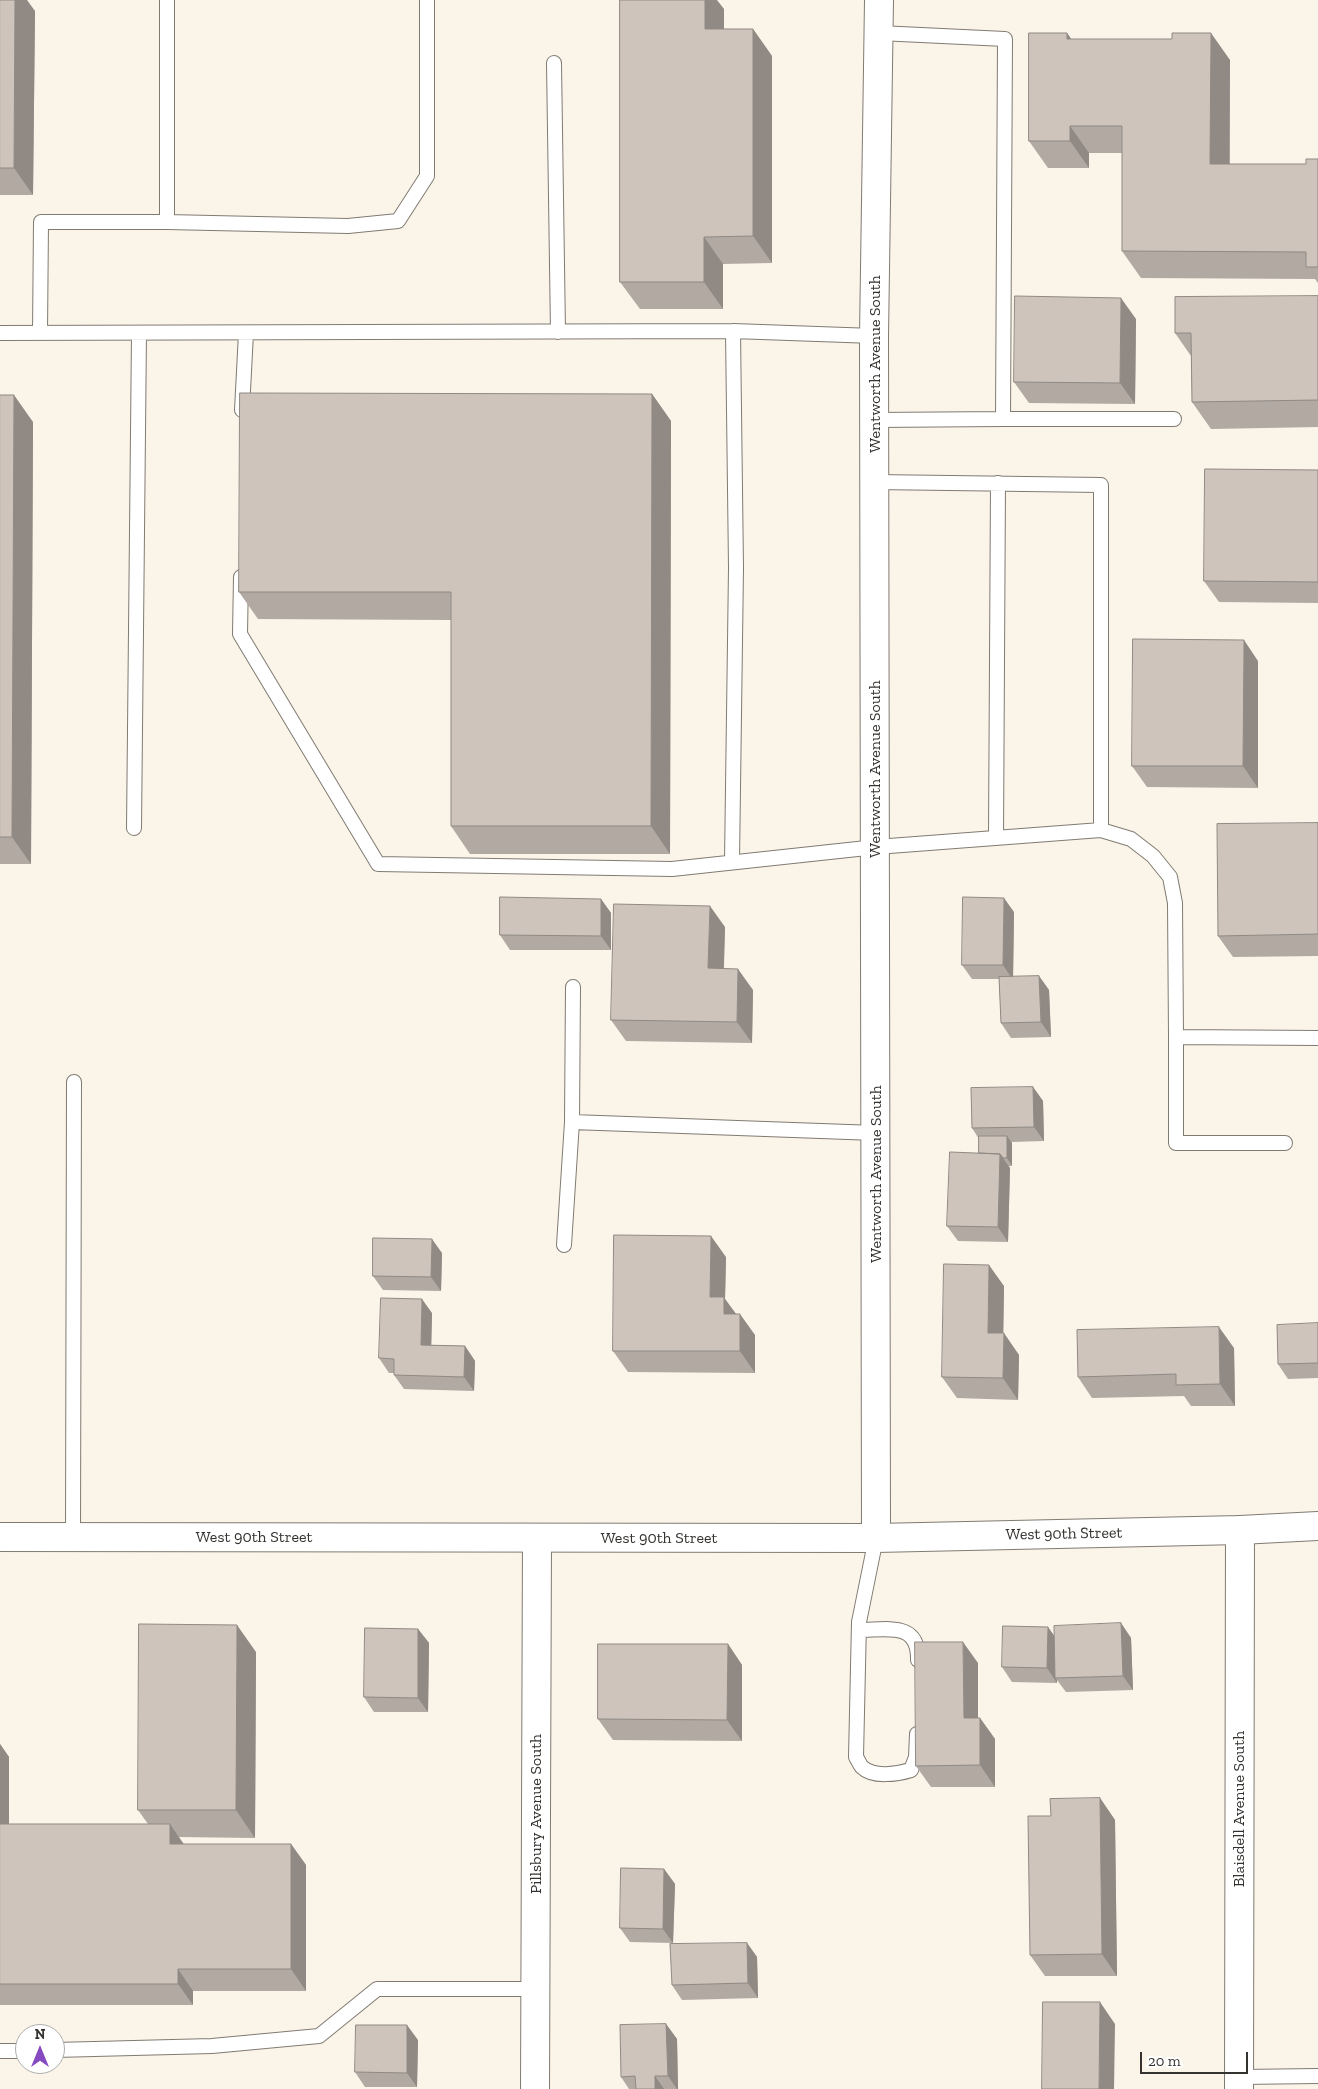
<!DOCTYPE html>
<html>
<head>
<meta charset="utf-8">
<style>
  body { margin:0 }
  #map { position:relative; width:1318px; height:2089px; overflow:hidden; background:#faf4e9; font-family:"Zilla Slab",serif }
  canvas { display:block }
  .north { position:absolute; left:15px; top:2024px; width:50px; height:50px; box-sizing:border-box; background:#fff; border:1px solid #aeadac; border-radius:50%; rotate:0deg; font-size:14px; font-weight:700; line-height:20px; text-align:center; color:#35332f }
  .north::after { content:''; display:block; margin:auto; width:18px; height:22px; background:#854ac0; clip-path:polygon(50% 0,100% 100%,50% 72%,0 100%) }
  .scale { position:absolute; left:1140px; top:2052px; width:108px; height:22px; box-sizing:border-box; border:2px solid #35332f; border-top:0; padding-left:6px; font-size:15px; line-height:18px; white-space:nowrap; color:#35332f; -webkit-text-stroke:4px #fff; paint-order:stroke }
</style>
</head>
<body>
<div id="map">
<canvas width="1318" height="2089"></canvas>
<div class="north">N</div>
<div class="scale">20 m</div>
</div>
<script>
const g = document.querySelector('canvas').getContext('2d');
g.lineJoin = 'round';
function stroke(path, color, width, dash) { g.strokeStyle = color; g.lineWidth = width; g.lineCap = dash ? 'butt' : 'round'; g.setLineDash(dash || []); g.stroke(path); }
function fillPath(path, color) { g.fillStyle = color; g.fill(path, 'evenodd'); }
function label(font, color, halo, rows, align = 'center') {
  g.font = font + ' "Zilla Slab",serif'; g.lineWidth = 4; g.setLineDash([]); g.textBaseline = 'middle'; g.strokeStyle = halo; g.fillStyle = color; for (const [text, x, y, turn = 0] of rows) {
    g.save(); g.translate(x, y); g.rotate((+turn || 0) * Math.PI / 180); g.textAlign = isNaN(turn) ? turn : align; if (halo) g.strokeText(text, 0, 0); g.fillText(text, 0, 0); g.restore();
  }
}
const service = new Path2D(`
  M554 63 558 332
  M167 222 348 226 398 221 427 176V0
  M0 333 733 331 874 336
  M40 333 41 222H167V0
  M242 410 246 333
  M1003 419H1174
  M874 420 1003 419 1005 39 879 33
  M874 482 1101 485V830
  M241 577 240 634 378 864 672 869 876 847 1101 830 1131 839 1153 856 1170 877 1175 903 1176 1037
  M134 828 139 333
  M996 837 998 483
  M732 861 736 568 733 331
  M573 987 572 1122 876 1133
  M1285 1143H1176V1037L1318 1038
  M564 1245 572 1122
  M73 1537 74 1082
  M876 1538 859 1622 856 1757C858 1760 860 1765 862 1767 873 1778 898 1774 911 1770L916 1757 917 1734
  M859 1630C887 1630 919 1621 918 1660
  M55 2050 212 2046 319 2036 377 1989H535
  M0 2051H25
  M1239 2077 1318 2076`);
const minor = new Path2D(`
  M876 1538 874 336 879 0
  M535 2089 537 1538
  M1239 2089 1240 1530`);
const tertiary = new Path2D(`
  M0 1537 876 1538 1240 1530 1318 1526`);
stroke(service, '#807b72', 16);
stroke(minor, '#807b72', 30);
stroke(tertiary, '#807b72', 30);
stroke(service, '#fff', 14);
stroke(minor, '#fff', 28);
stroke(tertiary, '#fff', 28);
fillPath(new Path2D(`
  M0 0 35 11 33 195H0Z
  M724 9V29H753L772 56V263L723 264V309H640L620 282Z
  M1067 33 1071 39 1230 60V164H1306L1318 159V283L1315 279 1141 278 1122 251V153H1089V168H1048L1029 141Z
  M1318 296V427L1211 429 1192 402 1191 356 1175 333Z
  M1136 319 1135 404 1029 403 1014 382Z
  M652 394 671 421 670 854H470L451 826V620L258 619 239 592Z
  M0 395 33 422 31 864H0Z
  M1318 470V603L1219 602 1204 581Z
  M1258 661V788L1147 787 1132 766Z
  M1318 823V956L1233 957 1218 936Z
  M601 899 611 913V950H510L500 935Z
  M1014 912 1013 977 1039 976 1049 990 1051 1037 1011 1038 1001 1023 999 979H972L962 965Z
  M725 927 724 968 753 990 752 1043 626 1041 611 1020Z
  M1033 1087 1043 1101 1044 1141 1011 1142 1012 1143V1166H1008L1010 1168 1008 1242 958 1241 947 1226 979 1153V1139L972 1128Z
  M442 1253 441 1291 383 1290 373 1276Z
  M726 1257 725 1299 736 1314 755 1335V1373L628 1372 613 1351Z
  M1004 1286 1003 1333 1019 1355 1018 1400 957 1398 942 1377Z
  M432 1313 431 1345 465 1346 475 1361 474 1391 404 1389 394 1375V1373H389L379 1358Z
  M1318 1323V1378L1288 1379 1278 1364Z
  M1234 1348 1235 1406H1191L1184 1396 1092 1398 1078 1377Z
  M1121 1623 1131 1638 1133 1690 1066 1692 1057 1680V1683L1012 1682 1002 1667 1048 1627 1054 1636Z
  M418 1629 429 1643 428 1712H374L364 1697Z
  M728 1644 742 1665V1741L613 1740 598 1719Z
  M256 1652 255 1838 179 1837 184 1844H291L306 1865V1991H193V2005H0V1744L9 1757V1824H148L138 1810Z
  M978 1663V1718H980L995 1739V1787H931L916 1766Z
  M1100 1798 1115 1820 1117 1976H1045L1030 1955 1051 1816Z
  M664 1869 675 1884 673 1943 630 1942 620 1928Z
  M747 1943 757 1957 758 1998 682 2000 672 1985Z
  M666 2024 677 2039 678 2089H629L621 2077Z
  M418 2040 417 2087H365L355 2072Z`), '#b1a9a2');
fillPath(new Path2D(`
  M15 0H27L35 11 33 195 14 168Z
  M705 0H717L724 9V56L705 29Z
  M753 29 772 56V263L753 236Z
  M1067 33 1086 60 1067 39Z
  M1211 33 1230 60 1229 191 1210 164Z
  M1070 126 1089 153V168L1070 141Z
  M704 237 723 264V309L704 282Z
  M1121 298 1136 319 1135 404 1120 383Z
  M652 394 671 421 670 854 651 826Z
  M14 395 33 422 31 864 12 837Z
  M1244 640 1258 661V788L1243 766Z
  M1004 898 1014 912 1013 980 1003 965Z
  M601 899 611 913V950L601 936Z
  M710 906 725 927 723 989 708 968Z
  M738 969 753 990 752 1043 737 1022Z
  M1039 976 1049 990 1051 1037 1041 1022Z
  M1033 1087 1043 1101 1044 1141 1034 1127Z
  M1007 1136 1012 1143V1166L1007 1158Z
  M1000 1154 1010 1168 1008 1242 998 1227Z
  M711 1236 726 1257 725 1299 739 1318H725L710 1297Z
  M432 1239 442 1253 441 1291 431 1277Z
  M989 1265 1004 1286 1003 1355 988 1333Z
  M422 1299 432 1313 431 1359 421 1345Z
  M740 1314 755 1335V1373L740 1351Z
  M1219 1327 1234 1348 1235 1406 1220 1384Z
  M1004 1333 1019 1355 1018 1400 1003 1378Z
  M465 1346 475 1361 474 1391 464 1377Z
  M1121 1623 1131 1638 1133 1690 1123 1676Z
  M237 1625 256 1652 255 1838 236 1810Z
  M1048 1627 1058 1641 1055 1678 1057 1680V1683L1047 1668Z
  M418 1629 429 1643 428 1712 418 1698Z
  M963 1642 978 1663V1739L964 1718Z
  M728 1644 742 1665V1741L727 1720Z
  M980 1718 995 1739V1787L980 1765Z
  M0 1744 9 1757V1845L0 1832Z
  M1100 1798 1115 1820 1117 1976 1102 1954Z
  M170 1824 184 1845 170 1844Z
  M291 1844 306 1865V1991L291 1969Z
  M664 1869 675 1884 673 1943 663 1929Z
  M747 1943 757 1957 758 1998 748 1983Z
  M178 1969 193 1991V2005L178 1984Z
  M1100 2002 1115 2024 1114 2089H1099Z
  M666 2024 677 2039 678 2089H677L668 2076Z
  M407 2025 418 2040 417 2087 407 2073Z
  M655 2076 664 2089H655Z`), '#908984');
const building = new Path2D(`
  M0 0H15L14 168H0Z
  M620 0H705V29H753V236L704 237V282H620Z
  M1029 33H1067V39H1172V33H1211L1210 164H1306V159H1318V267H1306V252L1122 251V126H1070V141H1029Z
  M1015 296 1121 298 1120 383 1014 382Z
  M1318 296V400L1192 402 1191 333H1175V297Z
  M240 393 652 394 651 826H451V592H239Z
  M0 395H14L12 837H0Z
  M1205 469 1318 470V582L1204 581Z
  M1133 639 1244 640 1243 766H1132Z
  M1318 823V934L1218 936 1217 824Z
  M500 897 601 899V936L500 935Z
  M963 897 1004 898 1003 965H962Z
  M614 904 710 906 708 968 738 969 737 1022 611 1020Z
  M1039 976 1041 1022 1001 1023 999 977Z
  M1033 1087 1034 1127 972 1128 971 1088Z
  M979 1136H1007V1158H1003L1000 1154 979 1153Z
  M950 1152 1000 1154 998 1227 947 1226Z
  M614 1235 711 1236 710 1297H724V1314H740V1351H613Z
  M373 1238 432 1239 431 1277 373 1276Z
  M944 1264 989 1265 988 1333H1004L1003 1378 942 1377Z
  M381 1298 422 1299 421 1345 465 1346 464 1377 394 1375V1359L379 1358Z
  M1318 1323V1363L1278 1364 1277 1325Z
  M1219 1327 1220 1384 1176 1385V1374L1078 1377 1077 1330Z
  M1121 1623 1123 1676 1055 1678 1054 1626Z
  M139 1624 237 1625 236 1810H138Z
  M1003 1626 1048 1627 1047 1668 1002 1667Z
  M365 1628 418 1629V1698L364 1697Z
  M915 1642H963L964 1718H980V1765L916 1766Z
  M598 1644H728L727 1720 598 1719Z
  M1100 1798 1102 1954 1030 1955 1028 1816H1051L1050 1799Z
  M0 1824H170V1844H291V1969H178V1984H0Z
  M621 1868 664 1869 663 1929 620 1928Z
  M747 1943 748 1983 672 1985 670 1944Z
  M1043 2002H1100L1099 2089H1042Z
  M666 2024 668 2076H655V2089H636L635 2076 621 2077 620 2025Z
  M356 2025H407V2073L355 2072Z`);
fillPath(building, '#cec4bc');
stroke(building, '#908984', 1);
label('16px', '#35332f', '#fff', [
  ["Wentworth Avenue South",875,364,-90],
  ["Wentworth Avenue South",875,769,-90],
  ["Wentworth Avenue South",876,1174,-90],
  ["West 90th Street",1064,1534,-1],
  ["West 90th Street",254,1537],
  ["West 90th Street",659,1538],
  ["Blaisdell Avenue South",1239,1809,-90],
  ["Pillsbury Avenue South",536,1814,-90]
]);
</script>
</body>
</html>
